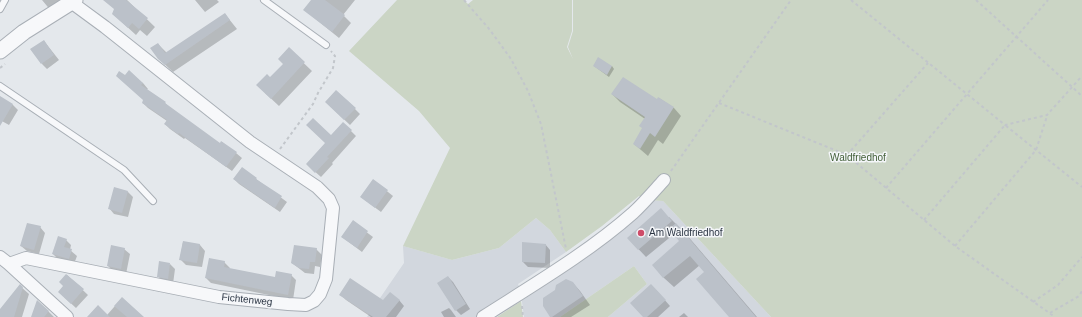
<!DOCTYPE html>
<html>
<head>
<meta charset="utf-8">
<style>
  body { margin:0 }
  canvas { display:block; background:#e4e8ec }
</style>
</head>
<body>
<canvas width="1082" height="317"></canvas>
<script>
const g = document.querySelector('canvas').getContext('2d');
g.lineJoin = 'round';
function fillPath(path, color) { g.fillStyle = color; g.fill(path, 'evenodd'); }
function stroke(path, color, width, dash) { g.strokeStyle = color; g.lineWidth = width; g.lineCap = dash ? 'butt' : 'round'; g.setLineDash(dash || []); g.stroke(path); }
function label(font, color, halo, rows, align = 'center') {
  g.font = font + ' Helvetica,sans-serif'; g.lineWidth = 3; g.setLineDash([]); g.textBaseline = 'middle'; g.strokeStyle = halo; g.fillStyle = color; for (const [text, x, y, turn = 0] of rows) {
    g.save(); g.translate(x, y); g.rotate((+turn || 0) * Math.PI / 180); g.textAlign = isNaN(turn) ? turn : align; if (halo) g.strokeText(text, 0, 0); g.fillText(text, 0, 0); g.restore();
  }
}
fillPath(new Path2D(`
  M646 200 663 201 771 317H608L647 284 634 266 560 317H524L521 294Z
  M536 218 550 230 566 252 518 284 521 292 481 317H367L404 263 403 246 452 260 499 248Z`), '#d2d7de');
fillPath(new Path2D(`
  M397 0H464L468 4 473 0H572V31L567 47 573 59 568 47 573 31V0H1082V317H771L663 201 646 200 639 196 602 226 566 252 550 230 536 218 499 248 452 260 403 246 450 148 419 111 349 51Z
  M634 266 647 284 608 317H560Z
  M521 301 523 317H497Z`), '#cbd5c5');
fillPath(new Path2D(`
  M42 0H70L52 12Z
  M114 0H127L155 27 147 36 140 30 136 35 113 14 115 9Z
  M195 0H217L219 2 205 12Z
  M312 0H355L343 15 351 23 339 38 312 16Z
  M225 14 237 29 173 72 159 59 158 44 167 53Z
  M44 41 59 60 47 69 42 64Z
  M289 49 312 71 279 106 265 93 270 79 284 64Z
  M594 66H612L614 69 609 77Z
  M126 76 143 83 148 89 146 90 165 103 170 108 220 144 222 142 236 153 242 158 232 171 185 138 184 139 170 129 165 124 167 121 148 108 143 103 144 100Z
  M612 94 657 101 659 98 674 108 681 116 663 144 658 140 648 156 634 144 643 128 645 119 620 102Z
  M0 97 13 105 18 110 9 125 0 120Z
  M331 107 355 109 360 114 350 125Z
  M343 123 356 136 332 163 333 164 321 177 312 169 331 136Z
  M234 179H256L287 202 280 212 239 184Z
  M373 180 393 196 381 212 361 197Z
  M115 188 128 192 133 197 128 217 114 214 109 208Z
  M669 217 686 234 757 317H730L705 272 700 265 674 287 664 278 653 265 681 241 674 234 646 257 628 238Z
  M353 222 373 237 362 252 342 237Z
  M40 227 45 233 39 254 27 251 21 246Z
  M66 240 71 245 70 250 77 256 74 264 58 259 53 254Z
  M183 242 200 245 205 251 202 267 186 265 180 259Z
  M523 244H545L550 250V268L528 267 523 262Z
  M124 249 130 254 126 274 113 271 108 266Z
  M316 249 322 255 320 267 315 266 314 274 305 273 292 263Z
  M224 262 230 268 229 269 276 278 291 275 296 280 293 300 211 283 206 278Z
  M170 264 175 269 173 284 163 282 158 276Z
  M67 275 88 295 76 308 64 297 65 286Z
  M448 277 453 282 470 309 461 315 456 310Z
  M572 282 580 291 590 305 571 317H551Z
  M20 286 29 294 22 317H0V310Z
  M656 290 670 306 658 317H644Z
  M340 294 383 301 399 300 404 306 396 317H371L346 300Z
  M122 298 142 317H88L107 315Z
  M449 308 451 310 456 317H444L441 312Z
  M48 311 54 317H32Z
  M684 313 688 317H679Z`), '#0003');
fillPath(new Path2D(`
  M103 0H126L148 18 139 29 132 23 128 28 112 14 114 9Z
  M311 0H325L345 15 332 32 303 10Z
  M225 13 230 20 165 65 158 59 150 48 158 43 165 53Z
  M44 40 54 55 41 64 30 49Z
  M289 47 305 62 271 99 256 85 267 74 270 77 283 64 278 59Z
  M598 57 612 66 607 75 593 66Z
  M129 70 143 83 141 85 166 102 165 103 220 143 221 141 237 152 226 167 179 133 178 134 164 124 167 120 142 103 143 100 116 76 119 71 125 75Z
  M623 77 657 99 658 97 674 107 655 137 650 133 640 149 633 144 642 128 639 126 645 117 611 94Z
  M336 90 356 108 344 120 325 102Z
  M0 96 13 104 0 126Z
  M313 118 331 135 343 122 352 130 327 157 329 158 315 173 306 164 325 143 306 125Z
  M242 167 257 178 256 179 282 196 275 208 233 179Z
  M373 179 388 190 375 208 360 197Z
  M114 187 128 191 122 213 108 209Z
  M661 208 672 221 638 250 627 238Z
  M353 220 368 231 357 248 341 237Z
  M27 223 41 226 34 250 20 246Z
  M676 223 756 317H729L696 279 704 272 690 256 663 278 652 265 679 241 669 229Z
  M58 236 67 239 64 247 72 249 69 259 52 254Z
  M183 241 200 244 197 263 179 260Z
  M522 242 546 244 545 263 522 262Z
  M111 245 125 248 121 269 107 266Z
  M294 245 317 248 315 262H310L309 269 299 268 291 263Z
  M209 258 225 261 224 267 275 277 276 271 292 274 288 295 205 278Z
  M159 261 170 263 168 279 157 277Z
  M66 274 84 289 71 304 58 292 63 286 59 282Z
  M448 276 466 304 455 311 437 283Z
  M350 278 383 300 390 292 400 300 386 317H373L339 295Z
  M566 279 573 282 583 296 552 317H550L543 306V298L555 290 556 285Z
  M20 284 23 287 14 317H0V309Z
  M651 284 666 300 647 317H643L630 303Z
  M122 297 144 317H127L114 306Z
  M37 300 49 311 44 317H31Z
  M98 305 110 317H87Z`), '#bbc1c9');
const service = new Path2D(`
  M264 0 326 45
  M0 9 5 0
  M0 86 124 170 153 201`);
const minor = new Path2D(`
  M0 257 9 264 67 317
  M9 264 26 258 219 297 288 304 306 305 314 301 320 294 326 279 333 208 329 199 317 187 250 142 105 27 71 2
  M483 317C533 285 589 252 633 213 644 203 654 191 664 180`);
const tertiary = new Path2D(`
  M0 51 24 32 75 0`);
stroke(service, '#a9afb6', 8);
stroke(minor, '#a9afb6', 14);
stroke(tertiary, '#a9afb6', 17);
stroke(new Path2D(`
  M464 0 490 30 511 59 528 91 541 124 566 249
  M851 0 1005 125 1047 115 1082 76
  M976 0 1082 96
  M0 68 5 64
  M719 103 847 155 955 246 1055 317
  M280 149 313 104 318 93 333 68 335 56 331 51
  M847 155 928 63
  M671 171 791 0
  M886 188 1048 0
  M924 220 1005 125 1082 187
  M955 246 1036 150 1047 116
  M1033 302 1058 285 1082 257
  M522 306 523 317
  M1050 313 1079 296 1082 291`), '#c2c6cb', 2, [3, 3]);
stroke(service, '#f7f8fa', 6);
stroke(minor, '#f7f8fa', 12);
stroke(tertiary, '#f7f8fa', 15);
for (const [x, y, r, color] of [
  [641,233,4,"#ce4c69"]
]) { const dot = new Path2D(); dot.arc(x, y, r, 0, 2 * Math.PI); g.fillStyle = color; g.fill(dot); stroke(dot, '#f4f6f9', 1.5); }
label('10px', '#436039', '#f4f6f9', [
  ["Waldfriedhof",858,158]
]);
label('10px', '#2c3644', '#f4f6f9', [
  ["Am Waldfriedhof",649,233]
], 'left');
label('10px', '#2c3644', '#f4f6f9', [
  ["Fichtenweg",247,300,6]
]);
</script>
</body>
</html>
